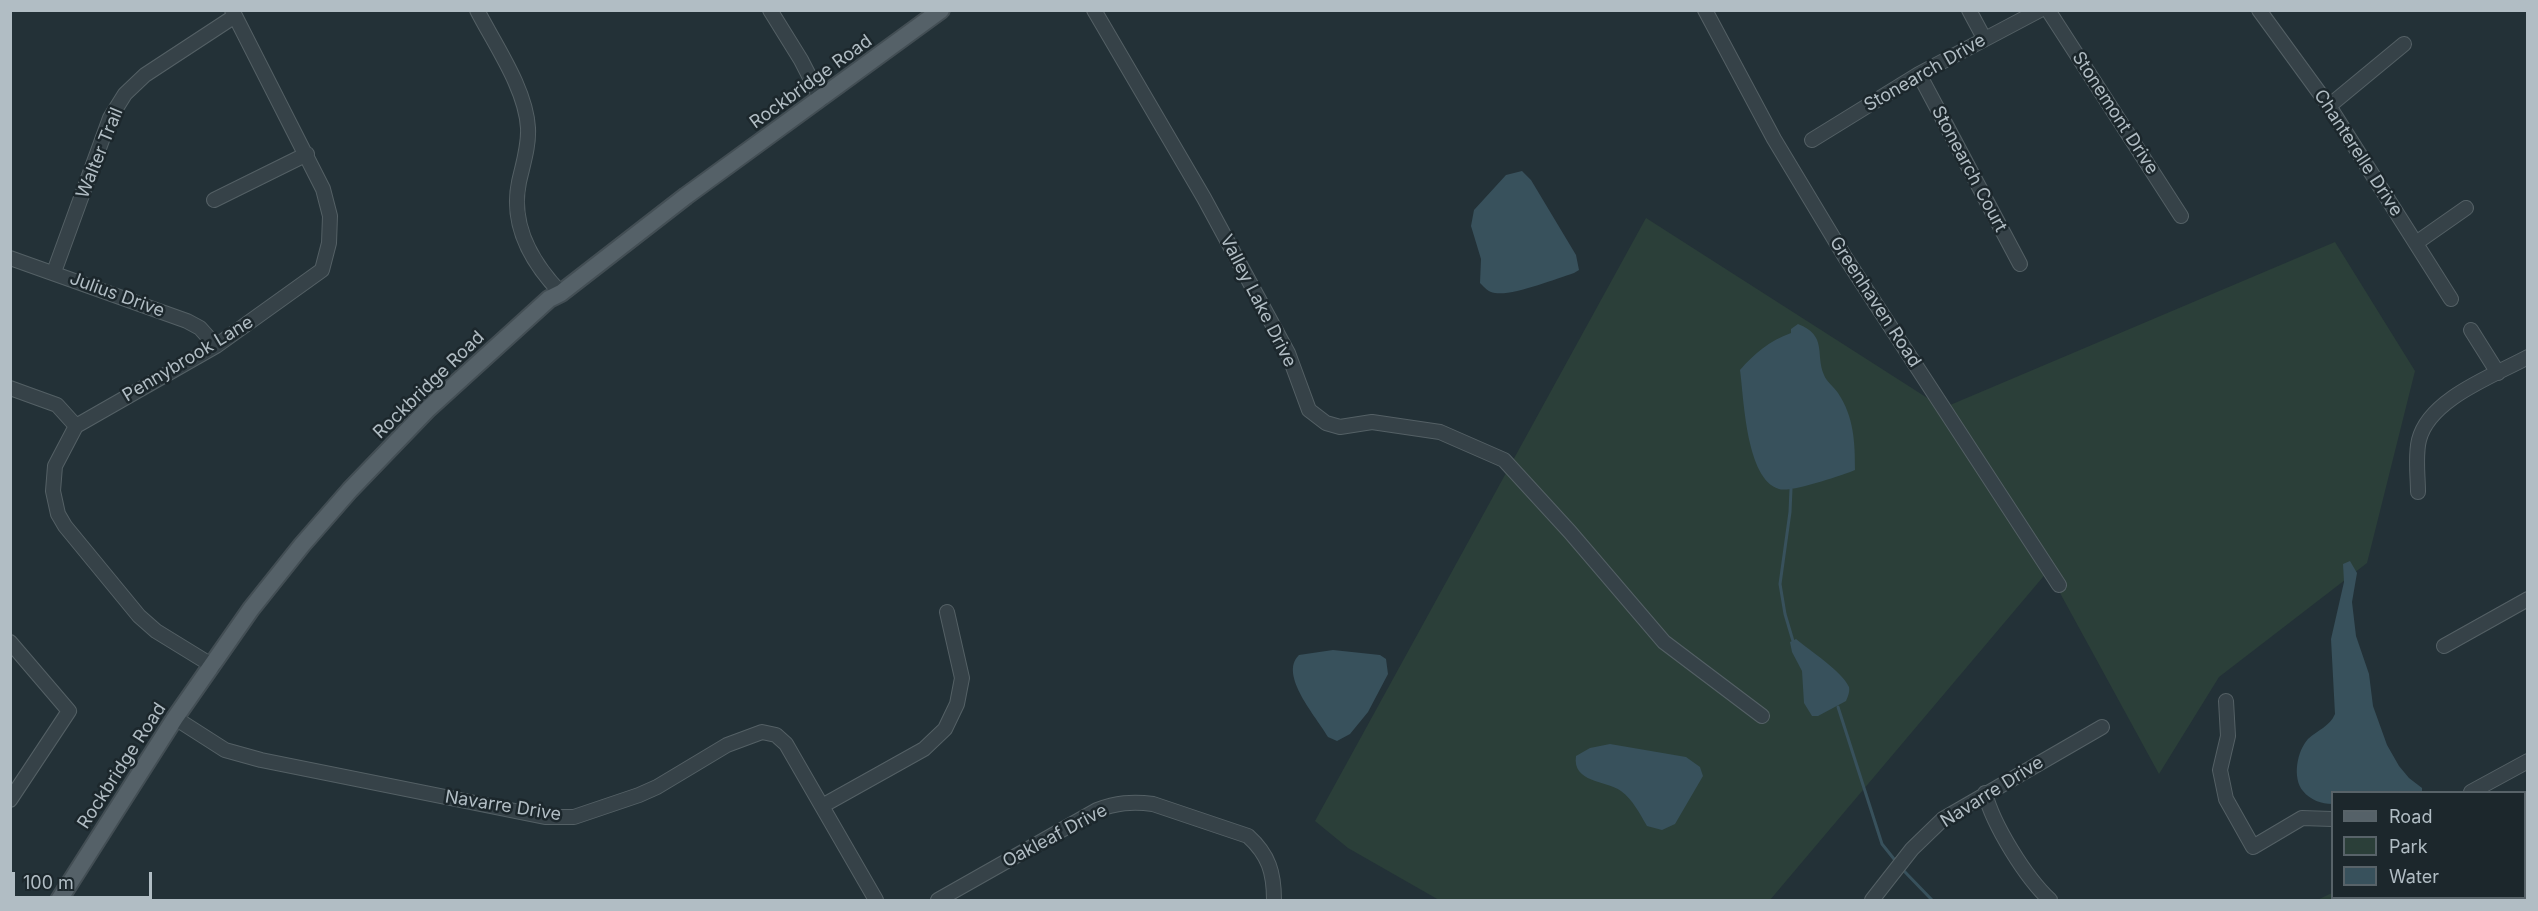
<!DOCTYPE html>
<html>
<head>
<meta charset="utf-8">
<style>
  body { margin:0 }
  #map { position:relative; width:2538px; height:911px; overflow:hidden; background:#233137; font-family:Inter,sans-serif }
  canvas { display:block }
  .frame { position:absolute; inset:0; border:12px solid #b1bdc4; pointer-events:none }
  .legend { position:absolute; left:2331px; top:791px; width:195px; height:108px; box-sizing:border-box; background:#1c272c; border:2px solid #586369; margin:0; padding:8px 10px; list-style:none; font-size:18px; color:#b1bdc4 }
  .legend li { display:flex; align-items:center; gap:12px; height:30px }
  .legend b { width:30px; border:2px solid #586369 }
  .scale { position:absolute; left:12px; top:872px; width:140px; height:27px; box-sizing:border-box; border:3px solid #b1bdc4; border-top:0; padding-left:8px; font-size:18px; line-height:21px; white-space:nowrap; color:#b1bdc4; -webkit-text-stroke:4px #1c272c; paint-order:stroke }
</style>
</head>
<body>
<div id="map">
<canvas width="2538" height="911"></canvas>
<div class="frame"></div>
<ul class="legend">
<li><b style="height:8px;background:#556168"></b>Road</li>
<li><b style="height:16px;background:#2b3f39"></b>Park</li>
<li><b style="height:16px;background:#38515c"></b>Water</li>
</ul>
<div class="scale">100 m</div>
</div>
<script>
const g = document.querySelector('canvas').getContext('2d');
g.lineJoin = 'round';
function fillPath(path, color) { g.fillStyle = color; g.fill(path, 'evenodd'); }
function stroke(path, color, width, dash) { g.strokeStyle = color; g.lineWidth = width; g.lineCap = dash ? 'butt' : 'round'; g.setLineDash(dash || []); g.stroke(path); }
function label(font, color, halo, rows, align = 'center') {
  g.font = font + ' Inter,sans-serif'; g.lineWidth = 5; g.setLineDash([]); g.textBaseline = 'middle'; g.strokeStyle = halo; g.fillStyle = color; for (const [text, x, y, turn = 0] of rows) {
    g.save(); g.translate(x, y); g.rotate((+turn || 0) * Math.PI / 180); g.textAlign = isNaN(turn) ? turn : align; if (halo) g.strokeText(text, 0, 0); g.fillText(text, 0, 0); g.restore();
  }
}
fillPath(new Path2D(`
  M1646 218 1943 408 2335 242 2415 371 2367 563 2219 677 2159 774 2048 571 1770 900H1439L1348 848 1315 821Z
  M2332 893V898H2453L2456 900H2317Z`), '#2b3f39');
fillPath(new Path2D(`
  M1522 171 1531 180 1576 255 1579 270 1574 273C1555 279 1513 296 1495 293 1488 292 1485 288 1480 283L1481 259 1471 226 1474 210 1506 175Z
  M1798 324C1828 336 1815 354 1824 375 1826 381 1834 387 1838 393 1854 417 1855 442 1855 470 1843 475 1790 493 1779 489 1746 479 1744 399 1740 370 1755 353 1769 341 1791 333V329Z
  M2350 561 2357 573 2352 602 2356 636 2369 674 2373 706 2387 745 2399 766 2409 778 2422 788V792H2332V804C2322 804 2310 800 2303 791 2292 778 2297 751 2308 739 2318 730 2330 726 2335 714L2331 639 2344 582 2343 564Z
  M1796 639C1810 651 1842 671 1849 687 1850 692 1848 696 1846 701L1818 716H1812L1804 703 1802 671 1792 652 1790 642Z
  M1333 650 1380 655 1386 659 1388 674 1368 712 1350 734 1337 741 1328 737C1317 717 1278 675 1299 655Z
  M1610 744 1686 757 1700 767 1703 776 1675 824 1662 830 1647 826C1640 814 1633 800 1621 791 1606 780 1572 783 1576 756L1590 748Z`), '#38515c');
stroke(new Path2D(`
  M1791 489 1790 512 1780 584 1785 614 1793 641
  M1838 707 1882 844 1894 859
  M1904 871 1932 900
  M2372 898 2380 900
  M2343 900 2347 898`), '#38515c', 3);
const minor = new Path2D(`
  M477 10C495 45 526 89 528 128 529 146 523 164 519 182 510 225 532 263 561 293
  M770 10 801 60 821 99
  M1094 10 1204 198 1288 353 1309 410 1326 423 1340 427 1372 422 1440 432 1504 460 1570 532 1664 642 1762 716
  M1705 10 1774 139 1845 257 2059 585
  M1969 10 1984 38
  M2048 10 2181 216
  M2259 10 2329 106 2451 299
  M1919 74 2020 264
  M2329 106 2404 44
  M1812 140 1919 74 2040 10
  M214 200 307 154
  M2416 243 2466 208
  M10 258 187 321 200 328 216 346
  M54 272 110 118 125 94 145 75 235 16
  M2471 330 2498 373
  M10 388 57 405 76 426
  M2418 492C2418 476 2415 456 2419 440 2429 399 2493 376 2528 357
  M10 642 69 711 10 800
  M2444 646 2528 599
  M213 666 156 631 139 616 65 526 58 514 53 491 55 466 76 426 216 346 322 270 329 243 330 216 323 189 232 10
  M2226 701 2228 736 2220 770 2226 799 2253 847 2302 818 2332 819
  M175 718 225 750 261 760 545 817H574L639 795 657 787 727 745 762 732 776 735 786 744 876 900
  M2471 792 2528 761
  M1985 793C1993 825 2026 878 2050 900
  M822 806 924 749 945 729 957 704 962 678 947 612
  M938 900 1097 810C1116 803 1132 801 1153 804L1248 836C1269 855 1274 873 1274 900
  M1872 900 1912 849 1943 819 2102 727`);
const major = new Path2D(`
  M59 900 175 718 251 609 302 545 350 490 428 409 549 299 561 293 686 196 941 10`);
stroke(minor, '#546065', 16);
stroke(major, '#434e54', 20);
stroke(minor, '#364248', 14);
stroke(major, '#556168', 16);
label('18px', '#b1bdc4', '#1c272c', [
  ["Stonearch Drive",1925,73,-30],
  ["Rockbridge Road",811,82,-36],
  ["Stonemont Drive",2115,113,57],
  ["Walter Trail",100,153,-68],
  ["Chanterelle Drive",2358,153,57],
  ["Stonearch Court",1969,169,62],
  ["Julius Drive",117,295,20],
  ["Valley Lake Drive",1258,301,63],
  ["Greenhaven Road",1875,302,57],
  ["Pennybrook Lane",188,359,-31],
  ["Rockbridge Road",429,385,-44],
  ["Rockbridge Road",122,766,-57],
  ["Navarre Drive",1992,792,-32],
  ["Navarre Drive",503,806,9],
  ["Oakleaf Drive",1055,836,-28]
]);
</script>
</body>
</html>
